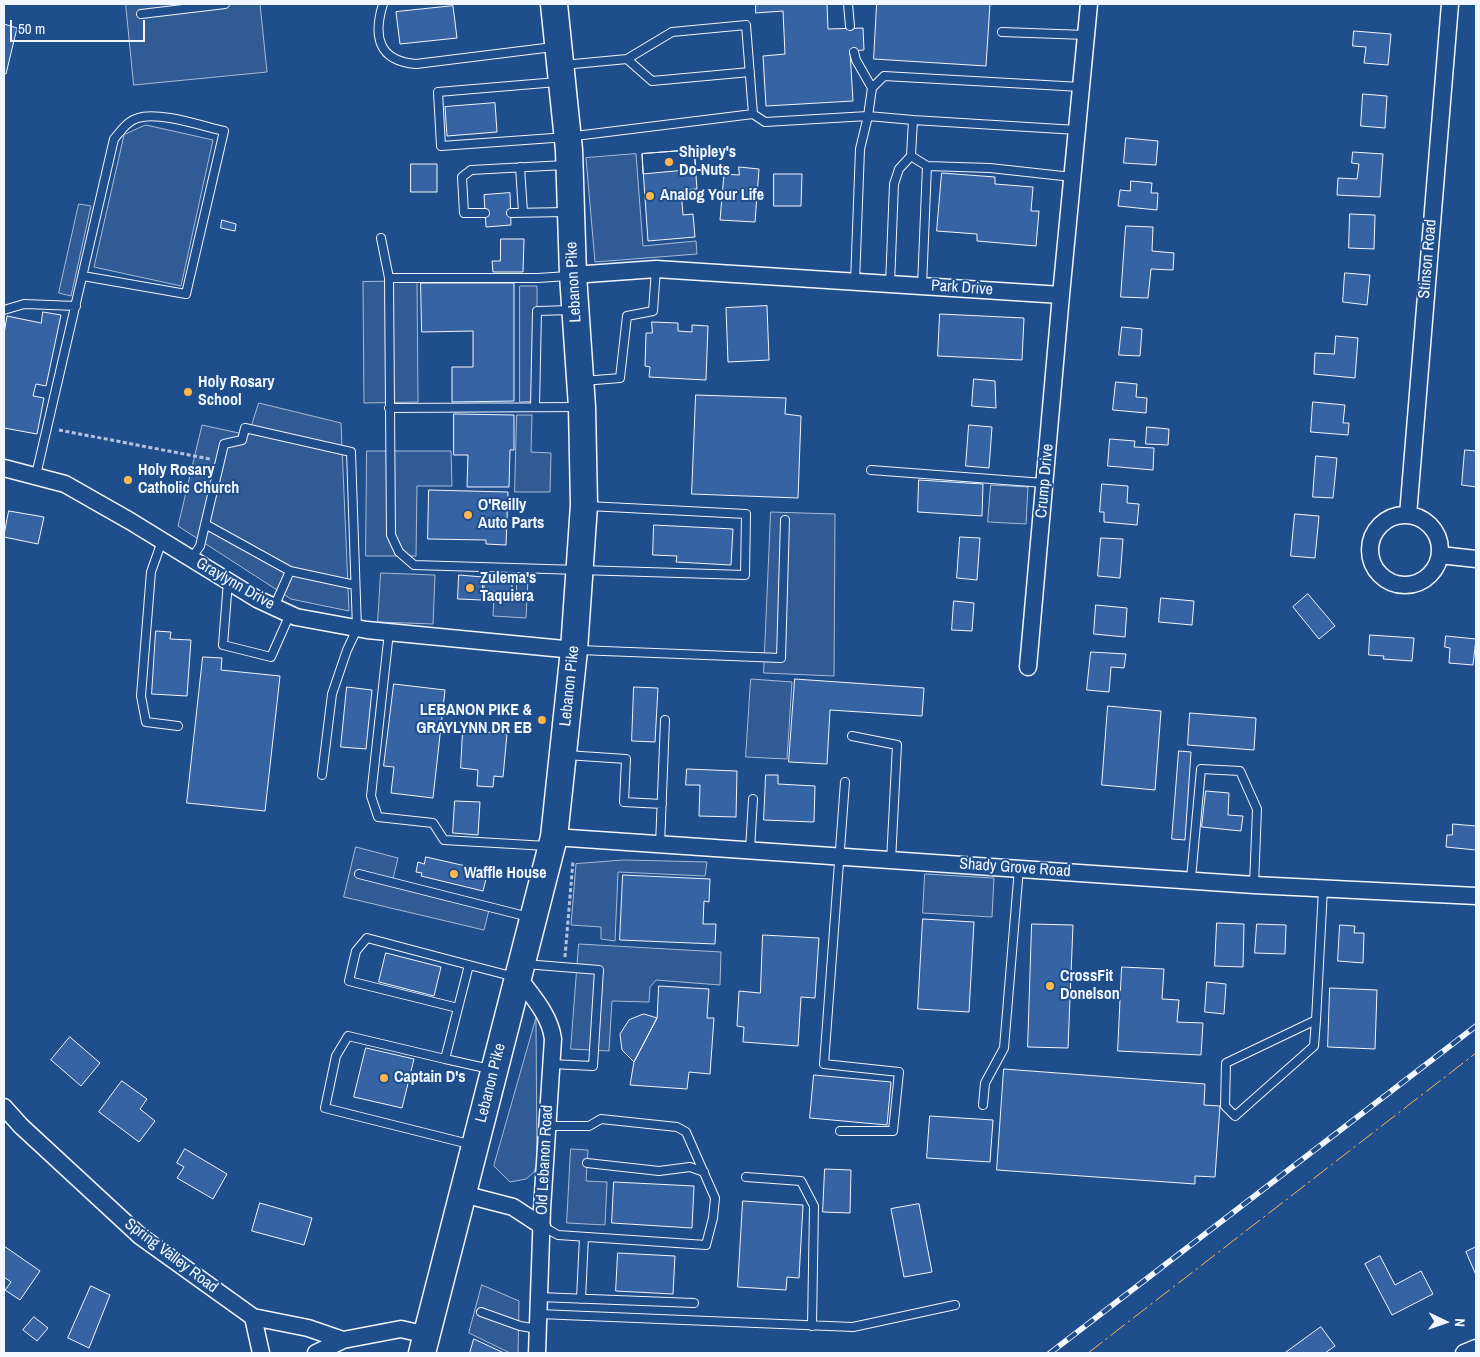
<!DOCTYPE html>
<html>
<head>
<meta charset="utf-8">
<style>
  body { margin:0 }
  #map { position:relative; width:1480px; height:1357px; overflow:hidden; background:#1f4e8c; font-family:"Archivo Narrow",sans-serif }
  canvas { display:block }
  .frame { position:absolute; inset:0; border:5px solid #f2f6ff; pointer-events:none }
  .north { position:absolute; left:1420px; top:1297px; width:50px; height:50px; -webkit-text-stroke:4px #1f4e8c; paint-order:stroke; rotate:93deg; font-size:14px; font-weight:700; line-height:20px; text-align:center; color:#f2f6ff }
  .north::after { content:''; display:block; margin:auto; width:18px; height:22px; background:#f2f6ff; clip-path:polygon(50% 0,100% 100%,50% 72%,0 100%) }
  .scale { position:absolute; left:10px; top:20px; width:135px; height:22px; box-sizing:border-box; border:2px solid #f2f6ff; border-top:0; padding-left:6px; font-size:15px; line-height:18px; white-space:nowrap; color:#f2f6ff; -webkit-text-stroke:4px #1f4e8c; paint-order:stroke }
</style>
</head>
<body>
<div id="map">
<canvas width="1480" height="1357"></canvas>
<div class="frame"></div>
<div class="north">N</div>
<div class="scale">50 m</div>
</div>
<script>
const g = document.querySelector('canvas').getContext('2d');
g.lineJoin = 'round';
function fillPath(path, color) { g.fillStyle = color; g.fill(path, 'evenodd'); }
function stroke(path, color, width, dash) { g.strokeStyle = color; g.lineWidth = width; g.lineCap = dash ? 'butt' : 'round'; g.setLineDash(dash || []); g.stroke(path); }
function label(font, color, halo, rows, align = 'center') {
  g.font = font + ' "Archivo Narrow",sans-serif'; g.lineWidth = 4; g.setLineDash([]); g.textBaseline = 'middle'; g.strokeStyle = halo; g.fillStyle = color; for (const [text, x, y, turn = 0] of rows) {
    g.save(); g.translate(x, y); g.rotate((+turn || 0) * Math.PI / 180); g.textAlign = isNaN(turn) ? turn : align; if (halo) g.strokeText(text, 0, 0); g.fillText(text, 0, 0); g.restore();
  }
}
const built = new Path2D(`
  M126 4H260L267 72 134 85Z
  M146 125 213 140 181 286 94 267 124 135Z
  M636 154 643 246 696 241 697 254 595 262 586 158Z
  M79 204 91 206 71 296 59 293Z
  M417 281 418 402 364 403 363 282Z
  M520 286H537V401L520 402Z
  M259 403 341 423 349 611 291 599 178 526 202 425 248 435Z
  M517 415H532L531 452 551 453 550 492H515Z
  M367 451H451L452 486H417L416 556H366Z
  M991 485 1028 487 1026 524 988 522Z
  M771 512 835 514 834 676 764 673Z
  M381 573 435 575 433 624 378 622Z
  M517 579H528L526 618 493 616 494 595 516 596Z
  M751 679 792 682 787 759 746 757Z
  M356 847 398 858 392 883 490 906 484 930 344 897Z
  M624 860 707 862 705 876 618 872 615 941 601 939V927L571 925 576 864Z
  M925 874 994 878 992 917 923 913Z
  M579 944 721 952 720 985 656 980 650 987 649 1002 612 1001 609 1051 571 1049Z
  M536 1018 537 1164 534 1172 526 1179 510 1182 494 1166Z
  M571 1149 588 1150 586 1181 607 1182 605 1225 567 1223Z
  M482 1285 519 1301 518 1353H510L469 1333Z`);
fillPath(built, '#305b95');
stroke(built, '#a8bbd7', 1);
const building = new Path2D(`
  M756 4H827L828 29 863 28 864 50 850 51 853 101 766 106 763 56 785 54 783 11 756 13Z
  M877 4H990L986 66 874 59Z
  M453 6 457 38 400 44 396 12Z
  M4 24 17 28 6 74 4 73Z
  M1354 31 1391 34 1388 65 1364 63 1366 47 1353 46Z
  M1363 94 1387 96 1385 128 1361 126Z
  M495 103 497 132 447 136 445 107Z
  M1126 138 1158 141 1156 165 1124 163Z
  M694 150 697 189 681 190 683 215 693 214 695 237 648 241 642 154Z
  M694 150 696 169 643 174 642 154Z
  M1353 152 1383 154 1380 197 1337 195 1338 178 1357 179 1359 164 1352 163Z
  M411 164H437V192H411Z
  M739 167 759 169 755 222 720 220 724 174 739 175Z
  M942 173 995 177V184L1033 187 1031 211H1039L1036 246 977 241V234L937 231Z
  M774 174H802L801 206H774Z
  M1131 181 1152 183 1151 193H1158L1157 210 1118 206 1120 190 1130 191Z
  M510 193 511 225 486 227 484 195Z
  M1350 214 1375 215 1374 249 1349 248Z
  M222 220 236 224 235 231 221 228Z
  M1126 226 1153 227 1152 251 1174 253 1173 270 1151 269 1148 298 1121 297Z
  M501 239H524L523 272H493L492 261H500Z
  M1345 273 1370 275 1367 305 1343 302Z
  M421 283H514V401L452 402V367H473V331L422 332Z
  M767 306 769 360 728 362 726 308Z
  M43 312 61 315 46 386 36 384 33 396 44 398 37 434 4 428V334L7 316 41 323Z
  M940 314 1024 318 1022 360 938 356Z
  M652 322 678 323V331L692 332V325L708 326 706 380 649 377 650 367 645 366 646 333H652Z
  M1122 327 1142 329 1140 356 1119 355Z
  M1336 336 1358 338 1355 378 1314 374 1315 353 1334 354Z
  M974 379 995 381 996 408 972 406Z
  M1116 382 1137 384 1136 397 1147 398 1146 413 1113 410Z
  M696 395 786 398 785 414 801 416 798 498 692 494Z
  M1313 402 1345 405 1343 423H1349L1348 435 1311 432Z
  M454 414 514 415V450H510L509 487H467L468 455H454Z
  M969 425 992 427 989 468 966 466Z
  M1147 427 1169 429 1168 445 1146 444Z
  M1110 439 1135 441 1134 447 1154 448 1153 470 1108 466Z
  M1465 450 1476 451V487L1462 485Z
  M1316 456 1337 458 1333 498 1313 497Z
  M919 480 983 484 982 516 918 512Z
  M1102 484 1128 486 1127 503 1139 504 1137 525 1104 522V512H1100Z
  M429 490 508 492 506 545 486 544V540L428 539Z
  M9 511 44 517 38 544 4 537Z
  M1295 514 1319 516 1315 558 1291 556Z
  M654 525 733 529 731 565 676 562 677 556 653 555Z
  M960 537 980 538 977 580 957 578Z
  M1101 538 1123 539 1120 578 1098 576Z
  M459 575 483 577 482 600 458 599Z
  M485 578 512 579V592L484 591Z
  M1308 594 1335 626 1319 639 1293 607Z
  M1161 598 1194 601 1192 625 1159 622Z
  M954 601 974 603 972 631 952 630Z
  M1096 605 1127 608 1125 637 1094 634Z
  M156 631 171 632 170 639 191 640 187 696 152 694Z
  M1370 635 1414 638 1412 661 1383 659 1384 656 1369 655Z
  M1446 636 1476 639 1473 665 1449 663 1450 648 1445 647Z
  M1091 652 1126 654 1124 668 1111 667 1109 692 1087 690Z
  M203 657 222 658 221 670 280 676 265 811 187 803Z
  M795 679 924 688 922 716 830 710 827 764 789 762Z
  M394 684 445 690 433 798 391 793 394 767 384 766Z
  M347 687 372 690 366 749 341 747Z
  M634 687 658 688 655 742 632 741Z
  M1108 706 1161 711 1155 790 1102 785Z
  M1190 713 1256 718 1254 750 1188 745Z
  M463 730 507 734 503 777 494 776 493 787 477 786 478 770 461 768Z
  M1179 751 1191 752 1185 840 1172 839Z
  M687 769 737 771 736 817 699 816 700 785H686Z
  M766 775H778V784L815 786 814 822 764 820Z
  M1206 791 1229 793 1228 815 1243 816 1241 831 1202 827Z
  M455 801 480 802 478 835 453 833Z
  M1453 824 1476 826V850L1446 847 1447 835H1452Z
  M426 857 488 871 483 891 421 876 422 873 416 872 418 862 424 864Z
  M623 875 710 879 709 902 704 901 703 924H716L715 944 620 940Z
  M923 919 974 922 969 1012 918 1009Z
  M1217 923 1244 924 1243 967 1215 966Z
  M1032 924 1073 925 1068 1048 1028 1047Z
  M1257 924 1286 925 1285 954 1255 953Z
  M1340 925 1355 926 1354 933H1364L1363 963 1338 961Z
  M763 935 819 938 815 998 801 997 798 1046 743 1042 744 1027 737 1026 739 991 760 993Z
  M386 953 441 967 434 996 379 982Z
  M1122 967 1164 969 1162 999 1179 1000 1177 1022 1203 1023 1201 1055 1118 1051Z
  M1207 982 1226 984 1224 1014 1205 1012Z
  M659 986 709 989 707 1018H714L710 1074 689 1072 687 1089 630 1085 634 1062 657 1018Z
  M1330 988 1377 990 1375 1049 1328 1047Z
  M644 1014 657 1018 634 1062 622 1050 620 1034 629 1020Z
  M70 1037 100 1063 81 1086 51 1060Z
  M366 1048 414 1059 402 1108 354 1097Z
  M1004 1069 1205 1084 1204 1105 1220 1106 1215 1177 1195 1176V1184L997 1170Z
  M814 1075 891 1082 887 1125 810 1118Z
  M122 1081 147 1099 140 1109 155 1121 139 1142 99 1112Z
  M930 1116 993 1120 990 1162 927 1158Z
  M185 1149 227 1174 213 1199 177 1178 184 1167 177 1163Z
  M825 1169 851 1170 850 1213 823 1212Z
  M614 1182 694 1186 692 1228 612 1223Z
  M743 1201 803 1205 799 1278 787 1277 786 1290 738 1287Z
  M260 1203 312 1218 304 1245 252 1231Z
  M919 1204 932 1272 904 1277 891 1209Z
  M4 1246 40 1271 20 1300 5 1290 11 1282 4 1277Z
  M1476 1247V1275L1466 1252Z
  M618 1253 675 1256 673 1294 616 1291Z
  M1380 1256 1395 1285 1421 1271 1433 1294 1392 1315 1365 1264Z
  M91 1286 110 1295 89 1348 68 1338Z
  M34 1317 48 1328 37 1341 23 1330Z
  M1321 1327 1335 1346 1325 1353H1285Z
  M474 1339 504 1353H470Z`);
fillPath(building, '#3563a3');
stroke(building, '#f2f6ff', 1);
const lane = new Path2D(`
  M383 4C373 36 378 61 416 64L553 47
  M848 4 850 26
  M141 14 225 4
  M1002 32 1086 35
  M854 52 856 60 872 88
  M627 59 672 32 746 25 753 114
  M563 65 627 59 652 81 750 72
  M557 82 438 92 441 146 567 137 753 114 765 122 868 116 872 88 884 76 1081 87
  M913 120 1077 130
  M911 156 927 166 990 168 1072 177
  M520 167 523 212
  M485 213H464L462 177 471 170 565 165
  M511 213 566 212
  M381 238 389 278 391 535 399 552 414 565 745 575 746 514 588 506
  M389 278H538L568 276
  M855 282 860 149 868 116 913 120 911 156 899 169 894 184 890 284
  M922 286 927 166
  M4 310 24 304 76 306
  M583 381 620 378 627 316 653 311 656 269
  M535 407 537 311 571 310
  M389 408 579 407
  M871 470 1044 483
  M36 475 114 139C121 131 127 121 138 118 158 111 202 126 224 131L186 294 83 276
  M205 524 290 571 355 585
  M162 541 151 572 141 696 146 722 178 726
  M191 559 200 546 224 444 242 440 245 428 351 452 357 629 347 650 332 694 322 775
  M228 581 223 645 271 657 290 614
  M274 607 290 571
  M389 632 371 796 378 817 433 823 444 840 547 846
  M579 650 781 658 785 520
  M852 736 897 745 891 861
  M566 755 626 759 624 802 662 804
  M660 845 665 720
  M750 850 753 799
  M359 874 529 917
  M1191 879 1201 769 1240 771 1257 809 1254 885
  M525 964 599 970 593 1066 551 1064
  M458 1008 349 981 356 951 367 938 469 965
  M1316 1020 1314 1046 1235 1116 1225 1106 1226 1063 1316 1020 1323 889
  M445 1059 348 1036 336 1056 325 1108 473 1145
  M490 1069 445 1059 469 965 515 977
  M983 1105 985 1083 1004 1048 1019 868
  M840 1131H893L899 1072 824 1064 845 782
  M587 1163 659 1171 690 1167 704 1172
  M746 1177 801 1181 814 1206 812 1326
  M542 1226 558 1235 706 1245 713 1218 715 1198 686 1132 677 1127 601 1119 589 1126H547
  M539 1297 694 1303
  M581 1299 584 1237
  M481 1312 520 1326 538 1329
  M539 1314 853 1327 955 1305`);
const street = new Path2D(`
  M573 275 656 269 1061 295
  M4 468 65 484 130 521 257 599 296 617 367 630 574 650
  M1370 550a35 35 0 1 1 70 0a35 35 0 1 1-70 0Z
  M1408 515 1450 4
  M1440 555 1476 559
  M1028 667 1061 295 1089 4
  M554 837 1254 885 1476 896
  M518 977C532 996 550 1015 553 1039L542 1209 537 1353
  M4 1107 21 1126 140 1236 253 1317 308 1328 343 1340
  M463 1194 513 1207 542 1226
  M253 1317 261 1353
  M316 1353 343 1340 401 1329 427 1335
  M1464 1353 1476 1348`);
const primary = new Path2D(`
  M422 1353 554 837 574 650 584 505 582 407 573 275 569 150 554 4`);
stroke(lane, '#f2f6ff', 10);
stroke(street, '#f2f6ff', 19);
stroke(primary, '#f2f6ff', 29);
stroke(new Path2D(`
  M59 430 210 459
  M565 957 573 861`), '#b3c4dc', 3, [4, 2.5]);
stroke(lane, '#1f4e8c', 8);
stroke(street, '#1f4e8c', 16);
stroke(primary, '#1f4e8c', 26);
const rail = new Path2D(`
  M1050 1353 1476 1026`);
stroke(rail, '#f2f6ff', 5.5);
stroke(rail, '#1f4e8c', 4, [11]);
stroke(new Path2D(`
  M1088 1353 1476 1053`), '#ffb74d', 1, [18, 4, 2.5, 4]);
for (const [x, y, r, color] of [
  [669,162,5,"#ffb74d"],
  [650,196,5,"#ffb74d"],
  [188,392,5,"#ffb74d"],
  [128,480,5,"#ffb74d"],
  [468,515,5,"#ffb74d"],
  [470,588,5,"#ffb74d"],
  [542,720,5,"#ffb74d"],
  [454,874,5,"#ffb74d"],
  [1050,986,5,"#ffb74d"],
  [384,1078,5,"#ffb74d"]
]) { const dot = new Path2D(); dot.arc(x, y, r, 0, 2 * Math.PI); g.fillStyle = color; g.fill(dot); stroke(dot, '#1f4e8c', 2); }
label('bold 16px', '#f2f6ff', '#1f4e8c', [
  ["Shipley's",679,153],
  ["Do-Nuts",679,171],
  ["Analog Your Life",660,196],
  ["Holy Rosary",198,383],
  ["School",198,401],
  ["Holy Rosary",138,471],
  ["Catholic Church",138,489],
  ["O'Reilly",478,506],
  ["Auto Parts",478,524],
  ["Zulema's",480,579],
  ["Taquiera",480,597],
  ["LEBANON PIKE &",532,711,"right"],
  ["GRAYLYNN DR EB",532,729,"right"],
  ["Waffle House",464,874],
  ["CrossFit",1060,977],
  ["Donelson",1060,995],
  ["Captain D's",394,1078]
], 'left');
label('16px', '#f2f6ff', '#1f4e8c', [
  ["Stinson Road",1428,259,-85],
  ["Lebanon Pike",574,282,-93],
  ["Park Drive",962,288,4],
  ["Crump Drive",1045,481,-85],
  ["Graylynn Drive",235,584,30],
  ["Lebanon Pike",570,686,-84],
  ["Shady Grove Road",1015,868,4],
  ["Lebanon Pike",491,1083,-76],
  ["Old Lebanon Road",545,1160,-87],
  ["Spring Valley Road",171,1256,37]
]);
</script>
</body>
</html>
